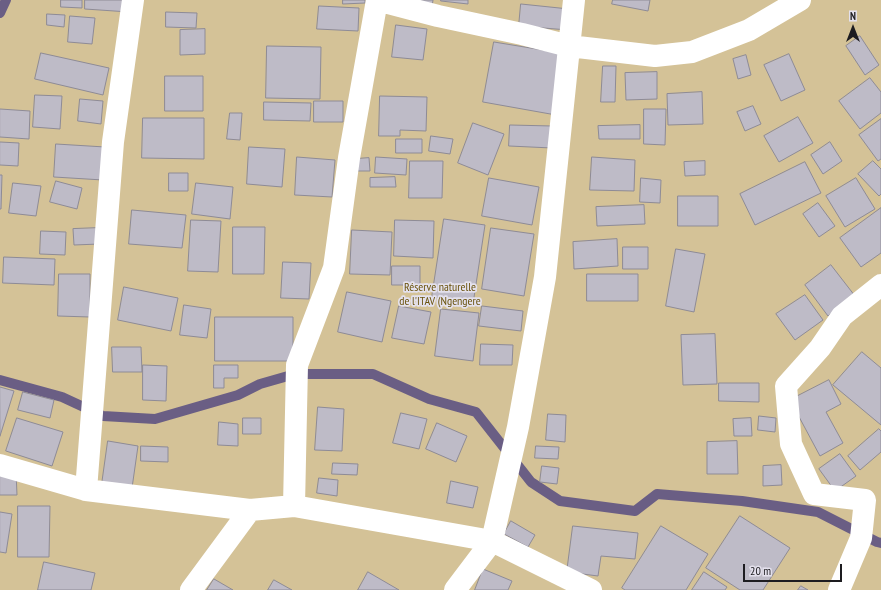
<!DOCTYPE html>
<html>
<head>
<meta charset="utf-8">
<style>
  body { margin:0 }
  #map { position:relative; width:881px; height:590px; overflow:hidden; background:#e4e1ed; font-family:"PT Sans Narrow",sans-serif }
  canvas { display:block }
  .north { position:absolute; left:833px; top:8px; width:40px; height:40px; -webkit-text-stroke:3px #e4e1ed; paint-order:stroke; rotate:0deg; font-size:11px; font-weight:700; line-height:16px; text-align:center; color:#1d1c20 }
  .north::after { content:''; display:block; margin:auto; width:14px; height:18px; background:#1d1c20; clip-path:polygon(50% 0,100% 100%,50% 72%,0 100%) }
  .scale { position:absolute; left:743px; top:564px; width:99px; height:18px; box-sizing:border-box; border:2px solid #1d1c20; border-top:0; padding-left:5px; font-size:12px; line-height:14px; white-space:nowrap; color:#1d1c20; -webkit-text-stroke:3px #e4e1ed; paint-order:stroke }
</style>
</head>
<body>
<div id="map">
<canvas width="881" height="590"></canvas>
<div class="north">N</div>
<div class="scale">20 m</div>
</div>
<script>
const g = document.querySelector('canvas').getContext('2d');
g.lineJoin = 'round';
function fillPath(path, color) { g.fillStyle = color; g.fill(path, 'evenodd'); }
function stroke(path, color, width, dash) { g.strokeStyle = color; g.lineWidth = width; g.lineCap = dash ? 'butt' : 'round'; g.setLineDash(dash || []); g.stroke(path); }
function label(font, color, halo, rows, align = 'center') {
  g.font = font + ' "PT Sans Narrow",sans-serif'; g.lineWidth = 3.5; g.setLineDash([]); g.textBaseline = 'middle'; g.strokeStyle = halo; g.fillStyle = color; for (const [text, x, y, turn = 0] of rows) {
    g.save(); g.translate(x, y); g.rotate((+turn || 0) * Math.PI / 180); g.textAlign = isNaN(turn) ? turn : align; if (halo) g.strokeText(text, 0, 0); g.fillText(text, 0, 0); g.restore();
  }
}
fillPath(new Path2D(`
  M0 0H881V590H0Z`), '#d4c297');
stroke(new Path2D(`
  M0 13 6 0
  M0 380 62 397 103 416 155 419 238 395 260 384 295 374H373L429 399 476 412 531 482 560 501 635 511 657 494 742 501 818 512 877 542 881 543`), '#6a5e84', 10);
const building = new Path2D(`
  M61 0H82V8L61 7Z
  M85 0H130L129 12 85 9Z
  M343 0H365V3L343 4Z
  M398 0H433L432 7Z
  M441 0H468V4L441 1Z
  M613 0H650L648 11 612 4Z
  M521 4 569 9 568 30 519 26Z
  M319 6 359 8 358 31 317 29Z
  M166 12 197 13 196 28 166 27Z
  M47 14 65 15 64 27 47 25Z
  M70 16 95 18 92 44 68 42Z
  M396 25 427 29 423 60 392 57Z
  M205 29V54L180 55V30Z
  M860 36 879 65 865 75 846 46Z
  M494 42 567 54 556 115 483 102Z
  M267 46 321 47 320 99 266 98Z
  M41 53 109 68 103 95 35 79Z
  M789 54 805 90 781 101 764 65Z
  M746 55 751 75 738 79 733 59Z
  M603 66H616L615 102H601Z
  M657 72V99L626 100 625 73Z
  M165 76H203V111H165Z
  M870 78 881 92V113L860 129 839 101Z
  M702 92 703 124 668 125 667 94Z
  M35 95 62 96 60 129 33 127Z
  M380 96 427 97 426 131 400 130V136H379Z
  M80 99 103 101 101 124 78 121Z
  M314 101H343V122H314Z
  M264 102 311 103 310 121 264 120Z
  M753 106 761 124 745 131 737 112Z
  M0 109 30 111 29 139 0 137Z
  M644 109H666L665 145 644 144Z
  M230 113H242L240 140 227 139Z
  M798 117 813 143 779 162 764 136Z
  M143 118H204V159L142 158Z
  M881 119V159L878 161 859 135Z
  M473 123 504 134 488 175 458 163Z
  M510 125 552 126V148L509 146Z
  M640 125V139H599L598 126Z
  M431 136 453 139 450 154 429 151Z
  M396 139H422V153H396Z
  M0 142 19 143 18 166 0 165Z
  M830 142 842 161 823 174 811 155Z
  M56 144 105 147 103 180 54 177Z
  M249 147 285 149 282 187 247 184Z
  M297 157 335 160 332 197 295 195Z
  M376 157 407 159 406 175 375 173Z
  M592 157 635 160 634 191 590 190Z
  M369 158 370 171H356V159Z
  M410 161H443L442 198H409Z
  M705 161V175L685 176 684 162Z
  M873 161 881 169V194L879 196 858 174Z
  M805 162 821 193 755 225 740 194Z
  M169 173H188V191H169Z
  M0 175H2L1 209H0Z
  M395 177 396 187H370V178Z
  M489 178 539 187 532 225 482 216Z
  M641 178 661 180 660 203 640 202Z
  M856 178 875 209 845 227 826 196Z
  M56 181 82 188 77 209 50 202Z
  M13 183 41 186 36 216 9 213Z
  M196 183 233 187 230 219 192 214Z
  M678 196H718V226H678Z
  M818 203 835 226 819 237 803 214Z
  M644 205 645 224 597 226 596 207Z
  M881 208V253L861 267 840 238Z
  M132 210 186 215 182 248 129 244Z
  M444 219 485 225 473 304 432 297Z
  M191 220 221 221 218 272 188 271Z
  M395 220 434 221 433 258 394 256Z
  M233 227H265L264 274H233Z
  M98 228 99 244 74 245 73 229Z
  M491 228 534 234 524 296 482 289Z
  M352 230 392 232 390 275 350 274Z
  M41 231 66 232 65 255 40 254Z
  M617 239 618 266 574 269 573 242Z
  M623 247H648V269H623Z
  M676 249 705 254 694 312 666 306Z
  M4 257 55 259 54 285 3 283Z
  M283 262 311 263 309 299 281 298Z
  M831 265 855 296 828 316 805 285Z
  M392 266H420V285H392Z
  M59 274H90V317L58 316Z
  M587 274H638V301H587Z
  M124 287 178 298 171 331 118 320Z
  M347 292 391 301 382 342 338 332Z
  M805 295 823 320 795 340 776 314Z
  M184 305 211 309 207 338 180 335Z
  M399 306 431 312 424 344 392 338Z
  M482 306 523 311 521 331 479 326Z
  M441 309 479 313 473 361 435 356Z
  M215 317H293V361H215Z
  M715 334 717 384 683 385 681 335Z
  M481 344 513 345 512 365H480Z
  M112 347H141L142 372H113Z
  M862 352 881 368V425L833 385Z
  M143 365 167 366 166 401 143 400Z
  M214 365H238V378H224V388H214Z
  M829 380 841 404 826 412 843 443 820 456 790 400Z
  M719 383H759V402L719 401Z
  M0 387 14 391 0 436Z
  M23 392 54 400 50 418 18 410Z
  M318 407 344 409 342 451 315 450Z
  M401 413 427 419 419 449 393 443Z
  M548 414 566 415 565 442 546 440Z
  M759 416 776 418 775 432 758 430Z
  M17 418 63 432 52 466 6 451Z
  M243 418H261V434H243Z
  M751 418 752 436H734L733 419Z
  M219 422 238 424V446L218 445Z
  M437 423 467 436 456 462 426 449Z
  M879 429 881 431V452L860 470 848 456Z
  M108 441 138 446 132 488 102 484Z
  M737 441 738 474H707V442Z
  M141 446 168 447V462L141 461Z
  M536 446 559 447 558 459 535 458Z
  M840 454 856 476 835 491 819 469Z
  M333 463 358 464 357 475 332 474Z
  M781 465 782 485 763 486V466Z
  M542 466 559 468 557 484 540 482Z
  M0 472H16L17 495H0Z
  M319 478 338 480 337 496 317 493Z
  M451 481 478 487 473 508 447 503Z
  M18 506H50L49 557H18Z
  M0 512 12 514 6 553 0 552Z
  M740 516 790 548 763 590H740L706 568Z
  M511 521 535 535 528 547 504 534Z
  M573 526 638 533 635 559 601 556 598 576 567 572Z
  M661 526 708 554 686 590H625L622 588Z
  M44 562 95 573 91 590H38Z
  M483 569 512 581 508 590H475Z
  M368 572 399 590H358Z
  M704 572 727 587 725 590H692Z
  M214 579 233 590H207Z
  M274 580 292 590H268Z
  M801 586 808 590H798Z`);
fillPath(building, '#bebbc7');
stroke(building, '#8e8b96', 1);
stroke(new Path2D(`
  M377 0 438 16 522 34 569 46 655 56 692 52 749 30 800 0
  M0 465 86 490 250 510 294 506 492 541 591 590
  M86 490 113 142 133 0
  M294 506 297 365 334 268 349 158 377 0
  M191 590 250 510
  M455 590 492 541 518 427 545 277 574 0
  M839 590 861 538 865 500 814 494 791 444 786 386 820 348 842 316 881 285`), '#fff', 22);
label('12px', '#6a530d', '#e4e1ed', [
  ["Réserve naturelle",440,288],
  ["de l'ITAV (Ngengere",440,302]
]);
</script>
</body>
</html>
